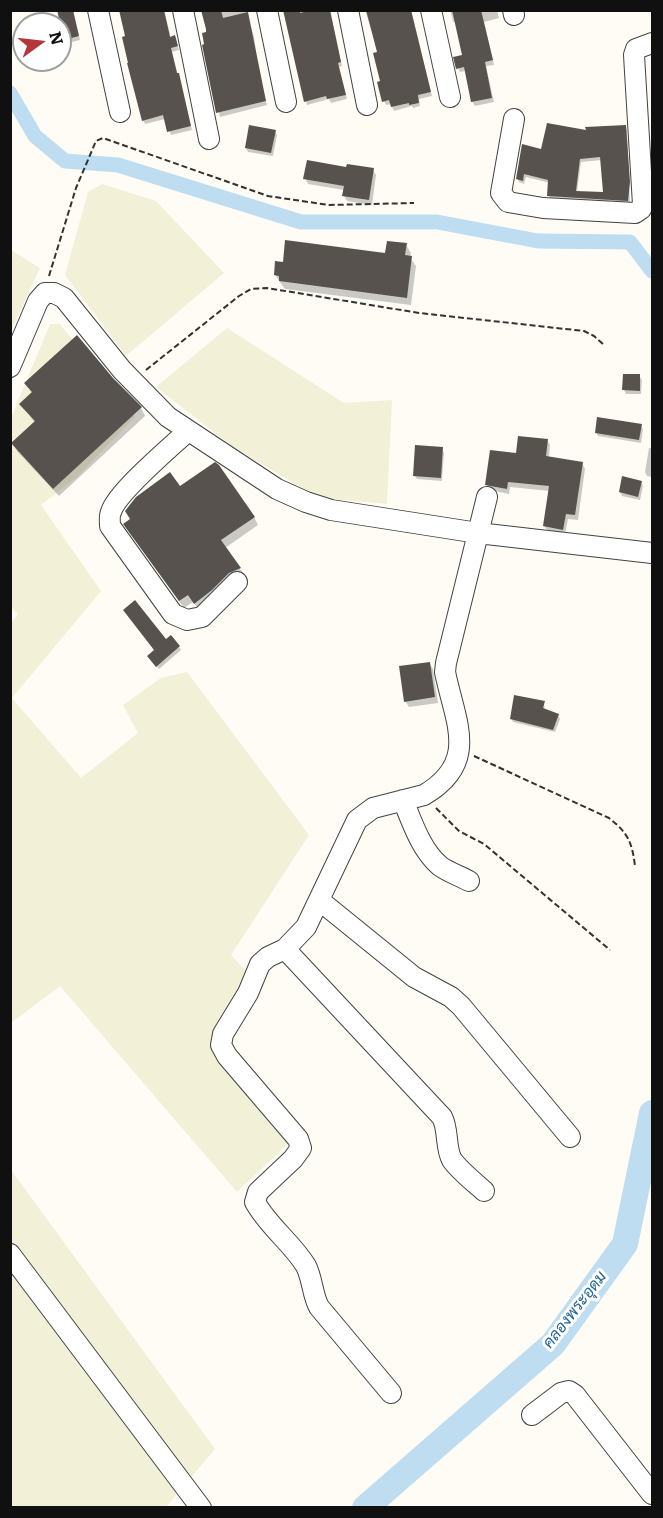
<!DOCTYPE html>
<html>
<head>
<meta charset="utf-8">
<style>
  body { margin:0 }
  #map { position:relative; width:663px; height:1518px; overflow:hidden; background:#fefcf5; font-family:Literata,serif }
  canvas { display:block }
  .frame { position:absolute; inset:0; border:12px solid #101010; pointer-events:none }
  .north { position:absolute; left:12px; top:12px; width:60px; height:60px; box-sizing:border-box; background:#fff; border:2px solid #9f9f9f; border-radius:50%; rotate:75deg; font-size:16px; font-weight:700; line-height:24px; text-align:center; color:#101010 }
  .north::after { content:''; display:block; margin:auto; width:21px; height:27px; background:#b3363b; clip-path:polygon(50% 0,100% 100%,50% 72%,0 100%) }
</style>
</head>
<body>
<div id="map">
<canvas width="663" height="1518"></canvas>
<div class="frame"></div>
<div class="north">N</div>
</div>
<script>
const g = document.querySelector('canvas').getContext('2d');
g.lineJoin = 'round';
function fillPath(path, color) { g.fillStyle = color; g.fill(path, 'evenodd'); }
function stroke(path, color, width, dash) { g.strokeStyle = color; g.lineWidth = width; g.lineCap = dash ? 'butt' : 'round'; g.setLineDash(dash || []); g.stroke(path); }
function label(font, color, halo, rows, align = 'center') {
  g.font = font + ' Literata,Sarabun,serif'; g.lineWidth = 6; g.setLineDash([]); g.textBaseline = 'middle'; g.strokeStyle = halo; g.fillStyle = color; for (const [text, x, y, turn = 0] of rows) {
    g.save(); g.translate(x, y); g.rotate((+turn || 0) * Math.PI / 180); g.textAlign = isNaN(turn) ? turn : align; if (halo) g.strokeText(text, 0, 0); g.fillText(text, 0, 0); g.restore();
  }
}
fillPath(new Path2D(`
  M102 184 156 201 224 273 126 356 65 275 88 192Z
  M11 250 40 268 11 331Z
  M50 324H60L135 417 77 477 41 505 101 591 12 698 81 778 138 733 123 705 161 678 187 672 309 835 231 955 246 971 252 1003 216 1056 292 1140 237 1192 60 986 11 1023 10 624 18 614 10 606 11 418Z
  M227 328 344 403 392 400 387 504 319 498 233 447 156 387Z
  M11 1170 215 1449 166 1507H11Z`), '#f2f0d7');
fillPath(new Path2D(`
  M73 10 80 40 68 43 65 39Z
  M164 10 171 38 175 37 179 50 172 52 192 130 171 135 165 119 145 124 143 120Z
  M202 10H246L254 37 259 72 267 105 220 117 204 46 207 33Z
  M285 10H330L342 66 339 67 347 99 331 103 329 99 307 105Z
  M365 10H411L432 96 419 99 420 106 413 108 412 106 394 111 391 104 386 105 384 101 379 53Z
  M450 10H497L499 18 484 22 494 65 486 66 494 102 475 106 472 101 466 71 460 72 458 68 464 56 457 25 453 21Z
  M625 127 627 130 630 204 551 200 549 196 550 183 526 177 524 184 519 182 517 178 542 151 587 132ZM602 160 605 193 577 192 581 162Z
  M275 132 277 135 273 156 248 152 246 148Z
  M347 169 373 170 376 175 372 205 347 201 344 196V190L308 184 305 178Z
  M406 245 411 253 410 258 416 266 411 305 285 289 275 275 284 263 386 254Z
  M639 376 642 380 641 394H626L624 390Z
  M112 379 141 408 145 416 59 496 17 451 13 444 35 423 21 404 32 393 26 384Z
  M641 426 643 429 641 443 598 436 596 432Z
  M547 440 550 445 549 458 582 463 585 469 578 520 568 519 565 534 548 531 544 526 550 491 510 487 509 494 490 490 487 485 518 455Z
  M649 448H652V477L647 476 645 472Z
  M442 449 444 453 442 481 417 479 415 476Z
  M641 482 643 486 640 500 622 496 620 492Z
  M180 488 254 517 258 525 225 548 245 576 233 581 200 611 193 602 184 608 130 531Z
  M166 641 179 647 181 650 159 669 151 660Z
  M429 663 433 669 438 703 409 707 405 701Z
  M544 703 545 711 558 715 560 719 555 732 513 722 511 718Z`), '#0003');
stroke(new Path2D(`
  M10 93 35 136 65 161 118 165 301 222H437L538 241 630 242 652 271`), '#beddf0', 15);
stroke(new Path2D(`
  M365 1508 553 1344 625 1244 652 1113`), '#beddf0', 26);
fillPath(new Path2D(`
  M57 10H73L79 36 64 40Z
  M119 10H164L170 37 175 35 178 46 171 48 177 73H179L191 126 167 132 163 115 142 121 127 63H128L122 37 125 36Z
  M201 10H221L223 18 248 12 266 101 216 113 202 45 204 44 202 33 206 32V29Z
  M283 10H300V13L312 10H330L341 62 338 63 346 95 327 99 326 96 304 102Z
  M366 10H411L431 92 418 95 419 103 409 105V103L391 107 389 100 382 102 377 82 380 81 373 53 377 52Z
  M452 10H481L493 60 485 62 492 98 471 102 464 67 456 69 453 57 462 55Z
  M547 123 586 130 585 127 626 125 630 182 628 201 547 196 548 180 524 174 523 181 516 179 522 144 541 149ZM600 157 603 192 576 191 580 159Z
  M249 125 276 130 271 153 245 148Z
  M307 160 346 167 347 164 374 168 369 200 342 196 344 186 303 179Z
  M285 240 385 253 387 241 407 243 405 255 412 256 407 298 279 281V276L274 275 275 261 283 262Z
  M77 335 113 378 142 407 53 489 11 443 35 421 19 404 32 392 24 383Z
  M623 374H640V391L622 390Z
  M597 417 642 424 639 440 595 433Z
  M518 436 548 439 546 456 583 462 575 515 566 514 563 530 543 526 549 486 508 482 507 489 485 485 490 450 516 453Z
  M415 445 443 447 441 478 413 476Z
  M215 462 219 465 255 517 221 540 241 568 229 573 212 590 194 604 188 595 179 601 123 524 130 519 125 511 136 497 170 472 180 486Z
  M622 476 642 481 638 497 619 492Z
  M135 600 166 639 171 635 180 646 156 667 147 656 154 650 123 610Z
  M430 662 435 697 404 702 399 666Z
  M514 695 545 701 543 708 559 714 553 730 510 719Z`), '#58524e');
const minor = new Path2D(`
  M98 10 120 112
  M183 10 209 139
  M267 10 286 102
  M348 10 367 105
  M431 10 450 97
  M513 10 514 15
  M514 119 501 193 508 202 543 208 635 213 641 209 643 205 634 55 636 49 652 43
  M10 367 38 301 45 293H54L64 298 122 370 168 417 277 489 306 502 331 510 478 533 652 553
  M188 431C171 447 117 492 111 512 109 516 110 522 110 526L173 614 187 620 202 617 237 582
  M403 800C412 822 421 850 440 866 448 872 460 876 469 881
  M319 900 414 977 451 997 461 1006 570 1137
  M285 949 268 957 260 964 248 993 223 1034 221 1045 227 1056 298 1139 301 1148 293 1159 258 1192 255 1202C268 1226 292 1243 306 1266 313 1280 312 1294 319 1307L391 1393
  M484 1191C474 1182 460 1171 452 1160 445 1148 449 1130 442 1117L285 949 306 927 357 820 373 808 424 795C480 762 455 722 445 672L446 663 487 497
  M10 1254 201 1508
  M532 1415 561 1393 569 1391 575 1395 652 1494`);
stroke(minor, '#434343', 22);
stroke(new Path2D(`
  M49 276 76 188 96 141 103 138 268 196 329 205 414 203
  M146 370 239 296 251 289 267 288 419 313 584 331 594 336 604 345
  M474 756 609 818C628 833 632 842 635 866
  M436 808 459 831 484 844 610 950`), '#323232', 2, [6, 3]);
stroke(minor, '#fff', 20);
label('italic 16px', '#256596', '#fff', [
  ["คลองพระอุดม",575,1310,-52]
]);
</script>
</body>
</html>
